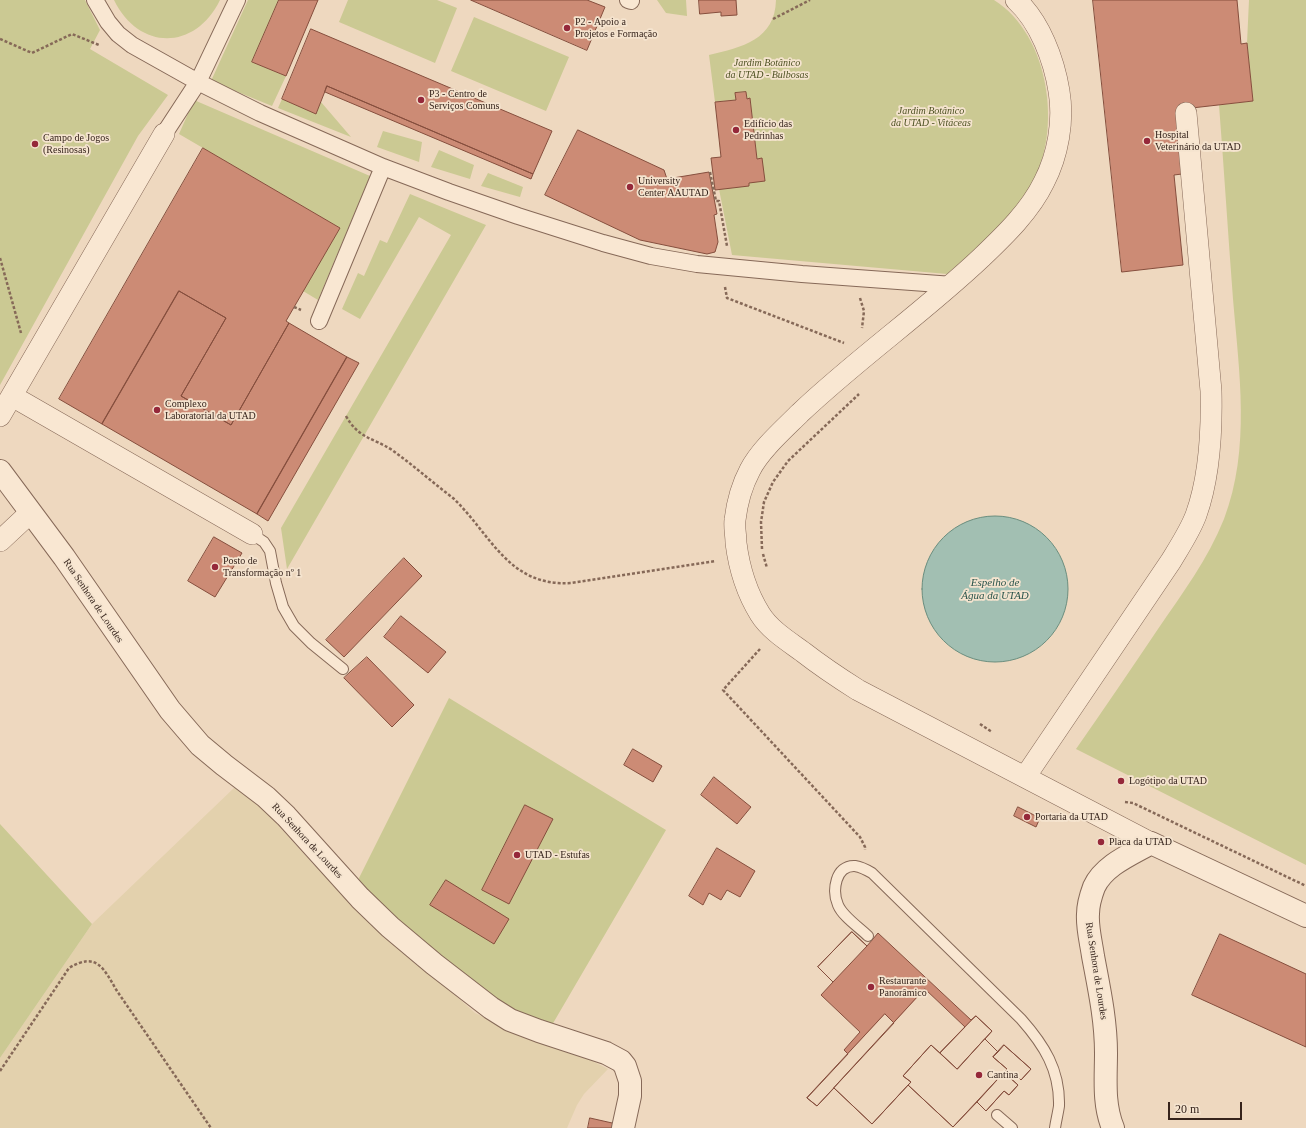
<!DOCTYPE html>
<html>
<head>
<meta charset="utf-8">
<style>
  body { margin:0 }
  #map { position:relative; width:1306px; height:1128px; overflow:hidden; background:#eed8bf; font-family:Georgia,serif }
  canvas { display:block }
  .scale { position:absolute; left:1168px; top:1102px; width:74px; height:18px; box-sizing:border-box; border:2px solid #36241c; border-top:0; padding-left:5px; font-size:12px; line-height:14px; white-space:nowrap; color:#36241c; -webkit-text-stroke:3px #f5e4cf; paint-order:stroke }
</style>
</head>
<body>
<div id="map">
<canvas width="1306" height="1128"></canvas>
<div class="scale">20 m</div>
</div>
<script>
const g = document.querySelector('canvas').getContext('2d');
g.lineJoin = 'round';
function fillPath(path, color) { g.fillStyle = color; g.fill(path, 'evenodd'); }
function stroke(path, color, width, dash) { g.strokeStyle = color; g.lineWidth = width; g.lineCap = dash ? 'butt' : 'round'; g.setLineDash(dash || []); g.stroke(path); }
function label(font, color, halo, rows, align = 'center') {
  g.font = font + ' Georgia,serif'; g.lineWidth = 3.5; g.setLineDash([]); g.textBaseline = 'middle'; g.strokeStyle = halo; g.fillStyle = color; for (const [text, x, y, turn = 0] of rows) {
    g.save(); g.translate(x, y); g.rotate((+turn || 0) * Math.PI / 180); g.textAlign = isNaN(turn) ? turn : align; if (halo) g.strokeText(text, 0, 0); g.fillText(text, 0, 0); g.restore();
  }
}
fillPath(new Path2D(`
  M235 787 266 812 313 864 389 936 475 1013 536 1042 579 1054 608 1069 584 1094 577 1105 567 1128H0V1058L92 924Z`), '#e3d1ad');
fillPath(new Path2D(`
  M0 0H85L100 30 90 49 168 95 138 136 0 385Z
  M114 0H220C195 51 139 51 114 0Z
  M248 0H279L252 62 286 76 272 106 211 81Z
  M348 0H437L457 8 435 63 339 22Z
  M657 0H686L687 16 666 13Z
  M776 0H994C1050 35 1063 131 1031 186 1010 221 977 248 947 274L732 255 719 189 749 183 762 158 757 159 750 98 747 99 746 92 736 93V100L715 102 709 55C742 47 775 40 776 0Z
  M1249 0H1306V865L1076 749C1104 709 1131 669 1158 629 1182 594 1208 559 1224 519 1251 449 1239 371 1233 299 1228 234 1224 169 1219 105L1253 101 1247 43Z
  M474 17 569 57 546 111 451 71Z
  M282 99 316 114 321 102 351 137 278 108Z
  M194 100 370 176 318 300 303 291 340 228 179 134Z
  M383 131 422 142 419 162 377 147Z
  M439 150 474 165 470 179 431 167Z
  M488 173 523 187 520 197 481 186Z
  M410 194 486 225 287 569 281 528 451 235 419 217 360 319 342 309 358 273 364 276 380 240 387 243Z
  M449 698 666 830 552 1025 511 1009 467 980 361 888 359 878Z
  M0 824 92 924 0 1058Z`), '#cbc993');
const water = new Path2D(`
  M922 589a73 73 0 1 1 146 0a73 73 0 1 1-146 0Z`);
fillPath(water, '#a2bfb2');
stroke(water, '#6a8d7e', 1);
const building = new Path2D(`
  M279 0H318L286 76 252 62Z
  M471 0H587L605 7 587 50Z
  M699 0H736L737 15 721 16V12L700 14Z
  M1093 0H1237L1241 44 1247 43 1253 101 1183 109 1190 173 1174 175 1183 265 1122 272Z
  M311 29 552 131 533 174 327 86 316 114 282 99Z
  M327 86 533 174 531 179 325 92Z
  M746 92 747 99 750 98 757 159 762 158 765 181 749 183V186L715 190 711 158 721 157 715 102 736 100 735 93Z
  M578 130 664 170 667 179 709 172 717 214 714 215 718 242 715 252 707 254 640 240 545 195Z
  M203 148 340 228 286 321 289 323 231 425 181 396 226 318 179 291 102 424 59 399Z
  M179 291 226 318 181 396 231 425 289 323 347 357 257 514 102 424Z
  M347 357 359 363 268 521 257 514Z
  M214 537 242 553 215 597 188 581Z
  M404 558 422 576 344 657 326 640Z
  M401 616 446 652 428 673 384 637Z
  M367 657 414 705 392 727 344 678Z
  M633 749 662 766 653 782 624 765Z
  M714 777 751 807 737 824 701 795Z
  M525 805 553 819 509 904 482 890Z
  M1018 807 1040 818 1036 827 1014 816Z
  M717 848 755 871 740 897 727 890 721 900 709 893 703 905 689 896Z
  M446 880 509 919 494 944 430 905Z
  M852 932 867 946 878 933 971 1020 976 1016 992 1031 985 1039 998 1052 1004 1045 1031 1069 1021 1080 1013 1072 1008 1076 1018 1085 1009 1095 1004 1091 986 1111 977 1102 953 1127 908 1085 872 1124 834 1088 817 1106 807 1098 848 1054 844 1050 860 1032 821 995 833 982 818 967Z
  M852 932 867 946 833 982 818 967Z
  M1220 934 1306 974V1047L1192 995Z
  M925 989 965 1027 940 1053 931 1045 903 1076 911 1082 872 1124 834 1088Z
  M885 1014 894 1023 817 1106 807 1098Z
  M976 1016 992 1031 957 1069 940 1053Z
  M985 1039 998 1052 993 1057 1007 1069 953 1127 908 1085 911 1082 903 1076 931 1045 957 1069Z
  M1004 1045 1031 1069 1021 1080 1013 1072 1008 1076 1018 1085 1009 1095 1004 1091 986 1111 977 1102 1007 1069 993 1057Z
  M590 1118 621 1125 620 1128H588Z`);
fillPath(building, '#cc8b75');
stroke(building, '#854e3d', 1);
const service = new Path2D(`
  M252 534 264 542 270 551 276 583 283 607 294 626 311 643 343 669
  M868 936C859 927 843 917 838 905 832 891 835 865 855 866 861 867 867 870 872 873L1021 1019C1044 1045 1060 1070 1059 1106 1058 1113 1056 1121 1055 1128
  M997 1115 1012 1128`);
const pedestrian = new Path2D(`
  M95 0 108 22 118 34 132 45 198 82 260 113 383 167 449 192 518 216 603 243 651 256 697 264 802 274 953 285
  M628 0 631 1V0
  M164 134 198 82 237 0
  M319 321 383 167`);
const minor = new Path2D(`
  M1016 0C1040 22 1054 60 1059 91 1064 121 1058 155 1044 182 1030 211 1005 235 982 257 924 312 858 358 800 413 784 429 760 450 750 470 742 485 737 503 735 520 734 527 736 535 736 543 739 567 747 593 760 614 770 630 788 641 803 652 821 666 839 678 858 690L1151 843
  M12 396 252 534
  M0 416 164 134
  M0 541 30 513
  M1025 777 1171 561C1180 546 1190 531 1196 515 1210 476 1212 432 1211 391L1186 113`);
const tertiary = new Path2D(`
  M0 471 64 557 170 710 200 745 224 765 266 797 286 816 360 898 390 927 434 964 491 1008 510 1020 539 1031 606 1053 621 1061 625 1066 630 1081V1096L623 1128
  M1113 1128C1103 1104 1106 1078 1106 1053 1106 1020 1099 988 1093 956 1091 942 1087 927 1088 914 1088 905 1091 895 1094 887 1104 865 1132 854 1151 843L1306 916`);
stroke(service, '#866958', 12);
stroke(pedestrian, '#866958', 18);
stroke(minor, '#866958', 22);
stroke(tertiary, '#866958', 24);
stroke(new Path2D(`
  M773 19 810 0
  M0 39 32 53 72 34 99 45
  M710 172 716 201H719L727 246
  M0 258 21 333
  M725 287 727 298 844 343
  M860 298 864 311 862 328
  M294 307 301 310
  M346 416C359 439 372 437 392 450 413 465 432 482 453 498 491 534 508 587 571 583L716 561
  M762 549 761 522 764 502 773 482 788 461 859 394
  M763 554 767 568
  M760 649 723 690 860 837 865 847V850
  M980 724 992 732
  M1125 802 1133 803 1306 886
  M0 1071 69 968C97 951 104 969 117 991L211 1128`), '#866958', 2.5, [3, 2]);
stroke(service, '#f9e7d2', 10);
stroke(pedestrian, '#f9e7d2', 16);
stroke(minor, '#f9e7d2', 21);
stroke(tertiary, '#f9e7d2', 22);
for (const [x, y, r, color] of [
  [567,28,4,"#95283a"],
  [421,100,4,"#95283a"],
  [736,130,4,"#95283a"],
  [1147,141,4,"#95283a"],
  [35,144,4,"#95283a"],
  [630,187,4,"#95283a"],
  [157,410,4,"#95283a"],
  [215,567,4,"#95283a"],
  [1121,781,4,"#95283a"],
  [1027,817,4,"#95283a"],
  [1101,842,4,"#95283a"],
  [517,855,4,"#95283a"],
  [871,987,4,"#95283a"],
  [979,1075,4,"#95283a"]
]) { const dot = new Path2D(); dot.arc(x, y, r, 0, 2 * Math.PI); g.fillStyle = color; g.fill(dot); stroke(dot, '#f5e4cf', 1.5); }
label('10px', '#36241c', '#f5e4cf', [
  ["P2 - Apoio a",575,22],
  ["Projetos e Formação",575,34],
  ["P3 - Centro de",429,94],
  ["Serviços Comuns",429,106],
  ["Edifício das",744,124],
  ["Pedrinhas",744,136],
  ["Hospital",1155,135],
  ["Veterinário da UTAD",1155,147],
  ["Campo de Jogos",43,138],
  ["(Resinosas)",43,150],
  ["University",638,181],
  ["Center AAUTAD",638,193],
  ["Complexo",165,404],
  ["Laboratorial da UTAD",165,416],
  ["Posto de",223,561],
  ["Transformação nº 1",223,573],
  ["Logótipo da UTAD",1129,781],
  ["Portaria da UTAD",1035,817],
  ["Placa da UTAD",1109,842],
  ["UTAD - Estufas",525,855],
  ["Restaurante",879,981],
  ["Panorâmico",879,993],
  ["Cantina",987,1075]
], 'left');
label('italic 10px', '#4e5223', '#f5e4cf', [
  ["Jardim Botânico",767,63],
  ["da UTAD - Bulbosas",767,75],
  ["Jardim Botânico",931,111],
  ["da UTAD - Vitáceas",931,123]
]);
label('10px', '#36241c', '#f5e4cf', [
  ["Rua Senhora de Lourdes",93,601,56],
  ["Rua Senhora de Lourdes",307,841,47],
  ["Rua Senhora de Lourdes",1096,971,81]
]);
label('italic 11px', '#2b554c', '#f5e4cf', [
  ["Espelho de",995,583],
  ["Água da UTAD",995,596]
]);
</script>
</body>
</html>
